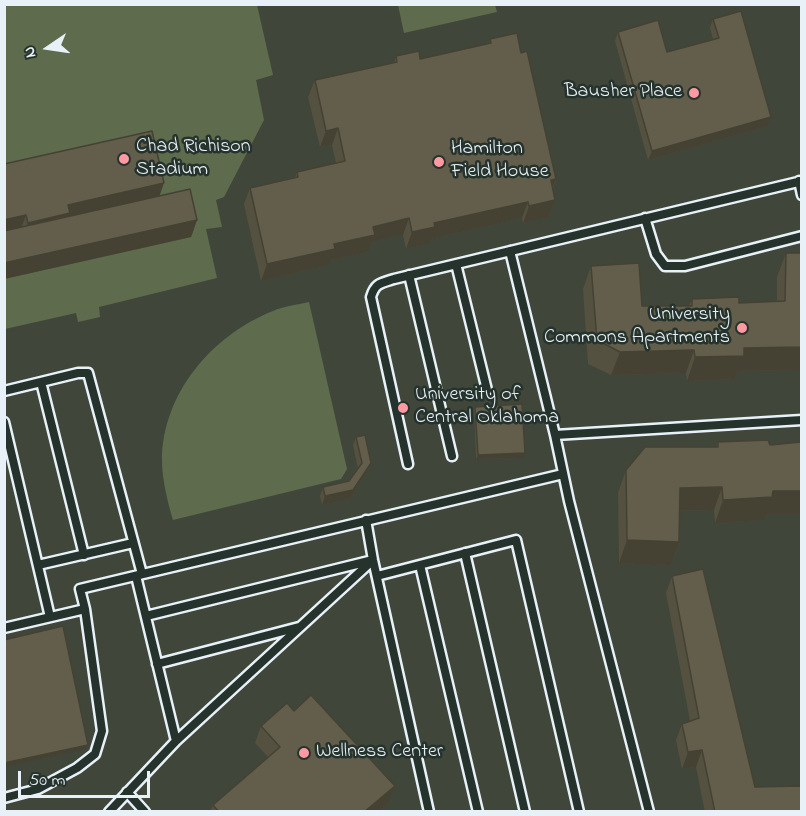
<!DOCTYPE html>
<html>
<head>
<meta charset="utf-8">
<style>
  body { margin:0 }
  #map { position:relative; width:806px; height:816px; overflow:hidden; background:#323c33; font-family:"Indie Flower",sans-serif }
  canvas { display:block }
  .frame { position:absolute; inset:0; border:6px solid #e8f1f8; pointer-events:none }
  .north { position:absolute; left:18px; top:18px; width:60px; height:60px; -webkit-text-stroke:4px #26332d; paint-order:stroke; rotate:257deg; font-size:16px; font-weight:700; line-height:24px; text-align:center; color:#e8f1f8 }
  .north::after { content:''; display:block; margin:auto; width:21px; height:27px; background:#e8f1f8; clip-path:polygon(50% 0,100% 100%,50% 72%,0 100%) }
  .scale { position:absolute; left:18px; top:771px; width:132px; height:27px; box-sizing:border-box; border:3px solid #e8f1f8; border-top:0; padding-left:8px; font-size:18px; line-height:21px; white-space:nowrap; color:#e8f1f8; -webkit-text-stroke:4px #26332d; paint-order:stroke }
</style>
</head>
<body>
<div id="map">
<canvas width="806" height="816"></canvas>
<div class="frame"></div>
<div class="north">N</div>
<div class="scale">50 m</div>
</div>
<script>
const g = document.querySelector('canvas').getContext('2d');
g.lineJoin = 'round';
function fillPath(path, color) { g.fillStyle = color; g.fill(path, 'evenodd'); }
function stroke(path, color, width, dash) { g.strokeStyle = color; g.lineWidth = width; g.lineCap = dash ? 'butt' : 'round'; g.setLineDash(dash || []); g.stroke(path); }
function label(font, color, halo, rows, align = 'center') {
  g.font = font + ' "Indie Flower",sans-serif'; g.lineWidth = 5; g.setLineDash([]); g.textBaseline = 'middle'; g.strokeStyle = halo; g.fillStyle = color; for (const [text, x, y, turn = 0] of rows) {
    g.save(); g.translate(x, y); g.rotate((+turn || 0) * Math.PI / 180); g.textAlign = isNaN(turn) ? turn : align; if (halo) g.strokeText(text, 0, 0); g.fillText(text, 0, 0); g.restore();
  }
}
fillPath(new Path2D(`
  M5 5H801V811H5Z`), '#40463a');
fillPath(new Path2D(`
  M4 5H257L273 75 256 80 264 120 224 197 216 200 222 227 206 229 217 278 99 307 100 317 78 322 76 313 5 329Z
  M398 5H495L497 12 404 33Z
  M309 302 347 469 341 479 173 520C168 504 162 479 162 461 162 394 212 335 273 311 284 306 297 305 309 302Z`), '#5e6c4d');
const service = new Path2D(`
  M799 181 802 195
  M645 218 656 254 665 266H685L802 236
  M510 251 555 435 569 501 649 812
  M456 264 487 390
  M409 275 452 456
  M41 382 84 555
  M4 391 78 373H88L142 574
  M4 422 50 617
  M555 435 802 420
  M408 464 371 297C375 283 381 283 394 279L802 181
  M366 520 373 560 429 812
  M465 553 525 812
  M38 565 133 543
  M420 565 478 812
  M377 576 516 540 579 812
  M146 616 373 560 176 741
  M4 628 85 609 80 589 563 474
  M157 664 299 627
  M127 792 145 812
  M4 798 38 789 77 768 95 754 102 731 85 609
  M109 812 176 741 136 576`);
stroke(service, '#e8f1f8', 13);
stroke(service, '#26332d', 8);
fillPath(new Path2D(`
  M713 19 768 126 648 160 615 41 618 32 667 52 713 39 710 28Z
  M490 39 521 53 556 179 553 189 555 200 549 217 523 223 522 218 431 239 429 244 406 249 403 235 372 242 369 252 331 260 329 265 261 281 244 204 250 188 295 177 297 172 336 163 332 145 320 147 308 97 315 80 394 62 396 56 420 59 489 44Z
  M4 164 159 196 197 220 191 237 4 279Z
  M786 253 801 370 738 371 735 379 687 381 686 373 611 375 588 364 583 289 591 266 642 306H689L692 299 739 303 777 302V277Z
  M475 407 523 458 476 459 474 411Z
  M356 437 371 463 367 471 350 499 322 505 320 496 323 487 349 481 358 469 353 445Z
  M718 442 766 514 764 520 715 523 714 510 680 511 679 542 671 566 619 563 618 493 626 470 716 447Z
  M672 576 755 787 801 812H705L696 767 682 769 676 740 682 724 690 721 666 593Z
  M294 711 395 786 389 803 378 812H210L213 805 268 757 255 743 261 726Z`), '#545140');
fillPath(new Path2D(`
  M771 117 768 126 648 160 652 151Z
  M338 128 332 145 320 147 326 131Z
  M556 179 550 195 551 180Z
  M164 183 158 200 22 239 28 223 68 205Z
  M555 200 549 217 523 223 529 206Z
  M528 202 522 218 431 239 429 244 406 249 412 232 434 223Z
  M26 215 20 231 4 235V220Z
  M409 218 403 235 372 242 369 252 331 260 329 265 261 281 267 264 334 244 373 227Z
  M197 220 191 237 4 279V263Z
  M801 347V370L738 371 735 379 687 381 695 357 744 348Z
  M694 350 686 373 611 375 620 352Z
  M525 453 523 458 476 459 478 455Z
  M371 463 367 471 350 499 322 505 325 496 353 490Z
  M722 487 714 510 672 511 680 488Z
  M773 491H801V514H766L764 520 715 523 723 500Z
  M627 540 679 542 671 566 619 563Z
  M88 745 86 749 4 767V763Z
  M702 750 696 767 682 769 688 752Z
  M395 786 389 803 378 812H364Z`), '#454234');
const building = new Path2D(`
  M741 11 771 117 652 151 618 32 658 20 667 52 719 38 713 19Z
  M517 33 521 53 527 51 556 179 551 180 555 200 529 206 528 202 434 223 435 227 412 232 409 218 373 227 375 235 334 244 335 249 267 264 250 188 298 177 297 172 345 161 338 128 326 131 315 80 397 62 396 56 419 51 420 59 491 43 490 39Z
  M152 131 164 183 68 205 70 213 28 223 26 215 4 220V164Z
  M190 189 197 220 4 263V231Z
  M786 253H801V347L744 348V356L695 357 694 350 620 352 597 340 591 266 639 263 642 306H692V299L739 297V303L785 301Z
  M522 404 525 453 478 455 475 407Z
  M365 435 371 463 353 490 325 496 323 487 349 481 362 463 356 437Z
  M768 440 770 445 801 442V491H773L772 497 723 500 722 487 680 488 679 542 627 540 626 470 645 447H718V442Z
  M703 569 755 787 801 786V812H715L702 750 688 752 682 724 699 718 672 576Z
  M63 626 88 745 4 763V640Z
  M311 695 395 786 364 812H219L213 805 280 747 261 726 287 703 294 711Z`);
fillPath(building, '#625e4b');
stroke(building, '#454234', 1.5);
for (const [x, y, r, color] of [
  [694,93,6,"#ff9aa2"],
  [124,159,6,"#ff9aa2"],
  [439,162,6,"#ff9aa2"],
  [742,328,6,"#ff9aa2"],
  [403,408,6,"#ff9aa2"],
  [304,753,6,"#ff9aa2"]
]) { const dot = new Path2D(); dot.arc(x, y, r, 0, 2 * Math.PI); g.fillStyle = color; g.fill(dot); stroke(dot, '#26332d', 2); }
label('20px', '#e8f1f8', '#26332d', [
  ["Bausher Place",682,93,"right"],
  ["Chad Richison",136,148],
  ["Stadium",136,171],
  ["Hamilton",451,150],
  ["Field House",451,173],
  ["University",730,316,"right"],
  ["Commons Apartments",730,339,"right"],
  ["University of",415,396],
  ["Central Oklahoma",415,419],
  ["Wellness Center",316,753]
], 'left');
</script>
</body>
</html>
